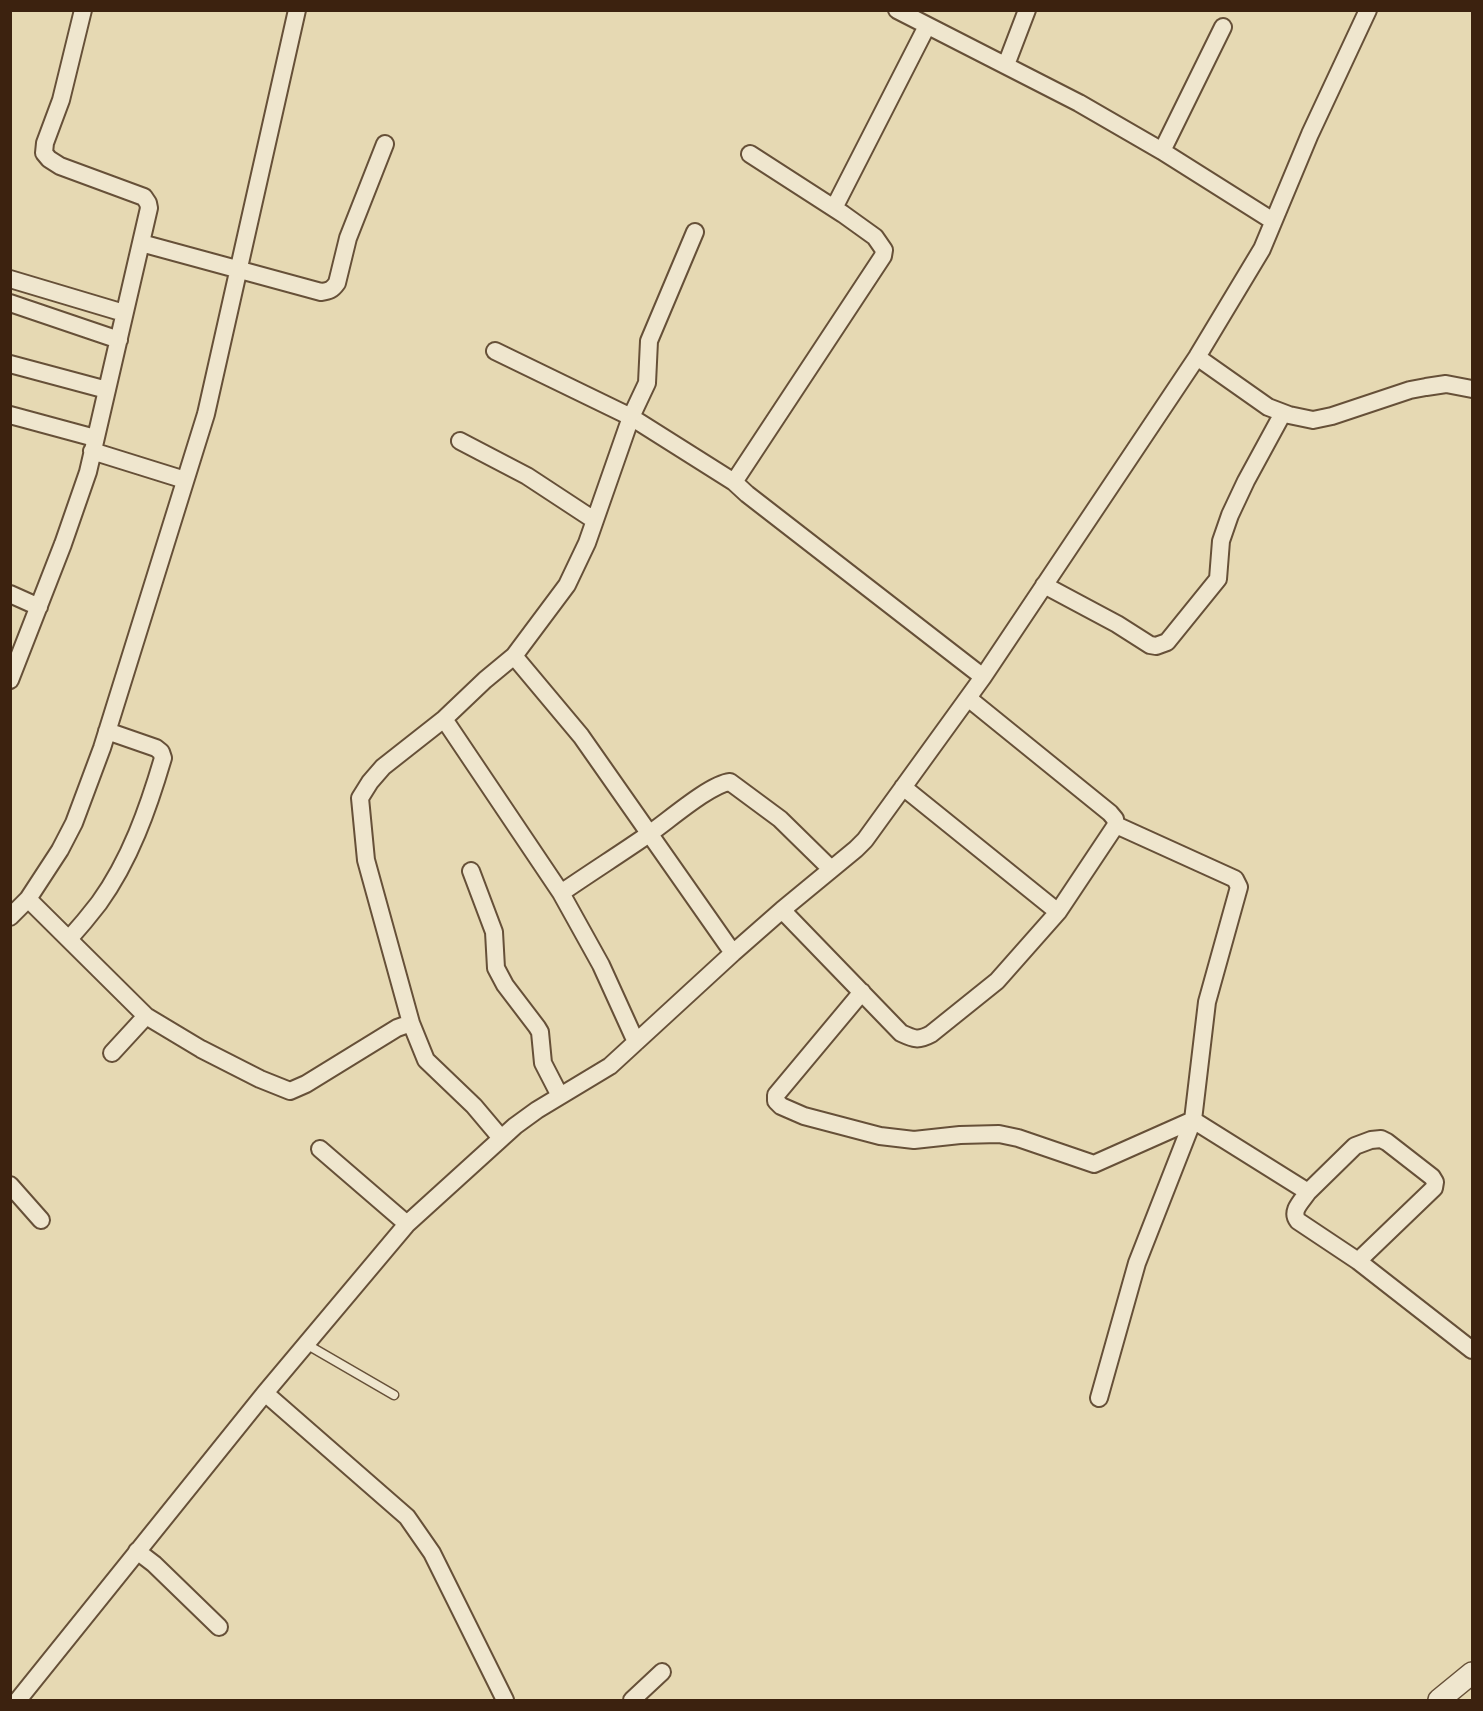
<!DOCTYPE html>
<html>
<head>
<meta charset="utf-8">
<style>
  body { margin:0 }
  #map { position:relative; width:1483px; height:1711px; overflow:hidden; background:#e6d9b3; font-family:"Libre Bodoni",serif }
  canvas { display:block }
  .frame { position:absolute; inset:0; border:12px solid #3c220f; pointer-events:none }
</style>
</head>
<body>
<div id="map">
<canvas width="1483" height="1711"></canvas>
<div class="frame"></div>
</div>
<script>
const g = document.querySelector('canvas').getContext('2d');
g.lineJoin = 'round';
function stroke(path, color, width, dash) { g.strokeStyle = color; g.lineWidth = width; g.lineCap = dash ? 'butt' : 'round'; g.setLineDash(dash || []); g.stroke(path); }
const service = new Path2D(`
  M306 1344 394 1395`);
const minor = new Path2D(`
  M897 10 1079 103 1162 151 1273 221
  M1006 65 1027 10
  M1162 151 1223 27
  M750 154 843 214 875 237 884 250 883 256 734 482 747 494 983 677
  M834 208 927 26
  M695 232 649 341 647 383 631 417 734 482
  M141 243 321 292C329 291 332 290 337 283L348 238 385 144
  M10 279 124 313
  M10 303 119 340
  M495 351 631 417 587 543 567 585 514 656
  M1197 357 1268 407 1289 415 1313 420 1332 416 1410 390 1426 387 1446 384 1472 389
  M10 364 107 390
  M10 415 95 438
  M460 441 527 476 594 520
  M92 451 185 480
  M1044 585 1117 624 1150 645 1156 646 1167 642 1218 579 1221 541 1230 515 1246 481 1283 413
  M10 594 39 607
  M10 680 63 544 88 472 149 208 148 203 144 197 60 166 49 159 44 153 45 143 61 100 83 10
  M968 698 1110 813 1115 819 1116 825 1235 879 1239 887 1207 1002 1193 1120 1308 1192 1355 1146 1371 1140 1381 1139 1387 1142 1432 1177 1435 1182 1434 1188 1358 1261 1298 1221C1290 1211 1302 1201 1308 1192
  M444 719 561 893 601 965 636 1042
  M903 787 1058 912
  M471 871 494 932 496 968 505 985 537 1027 540 1032 543 1063 560 1096
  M561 893C590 873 620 854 649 834 668 821 710 784 730 782L780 819 831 869
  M28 899 146 1016 201 1049 260 1079 290 1091 306 1084 397 1028 411 1023
  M782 910 901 1033C914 1039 918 1041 931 1034L997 981 1058 912 1116 825
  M10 917 28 899 60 850 74 823 102 748 206 414 297 10
  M69 939C79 928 89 916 99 903 130 860 148 809 163 758L161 752 156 748 107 731
  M862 992 776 1095V1101L781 1106 804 1116 880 1136 914 1140 960 1135 999 1134 1018 1138 1094 1164 1193 1120
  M112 1053 146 1016
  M501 1138 474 1106 426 1060 411 1023 366 860 360 798 370 782 383 767 444 719 485 680 514 656 581 736 733 953
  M320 1149 407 1224
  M10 1185 41 1220
  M1358 1261 1472 1350
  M265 1393 407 1517 432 1553 505 1700
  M1099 1398 1137 1263 1193 1120
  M137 1551 154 1564 219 1627
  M18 1700 265 1393 407 1224 515 1126 537 1110 610 1066 733 953 782 910 856 849 865 840 983 677 1197 357 1262 249 1310 134 1368 10
  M632 1700 662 1672`);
const tertiary = new Path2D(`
  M1439 1700 1472 1673`);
stroke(service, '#665038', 11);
stroke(minor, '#665038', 20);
stroke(tertiary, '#665038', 24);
stroke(service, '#efe6ce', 8);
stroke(minor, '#efe6ce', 16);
stroke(tertiary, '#efe6ce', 21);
</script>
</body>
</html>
